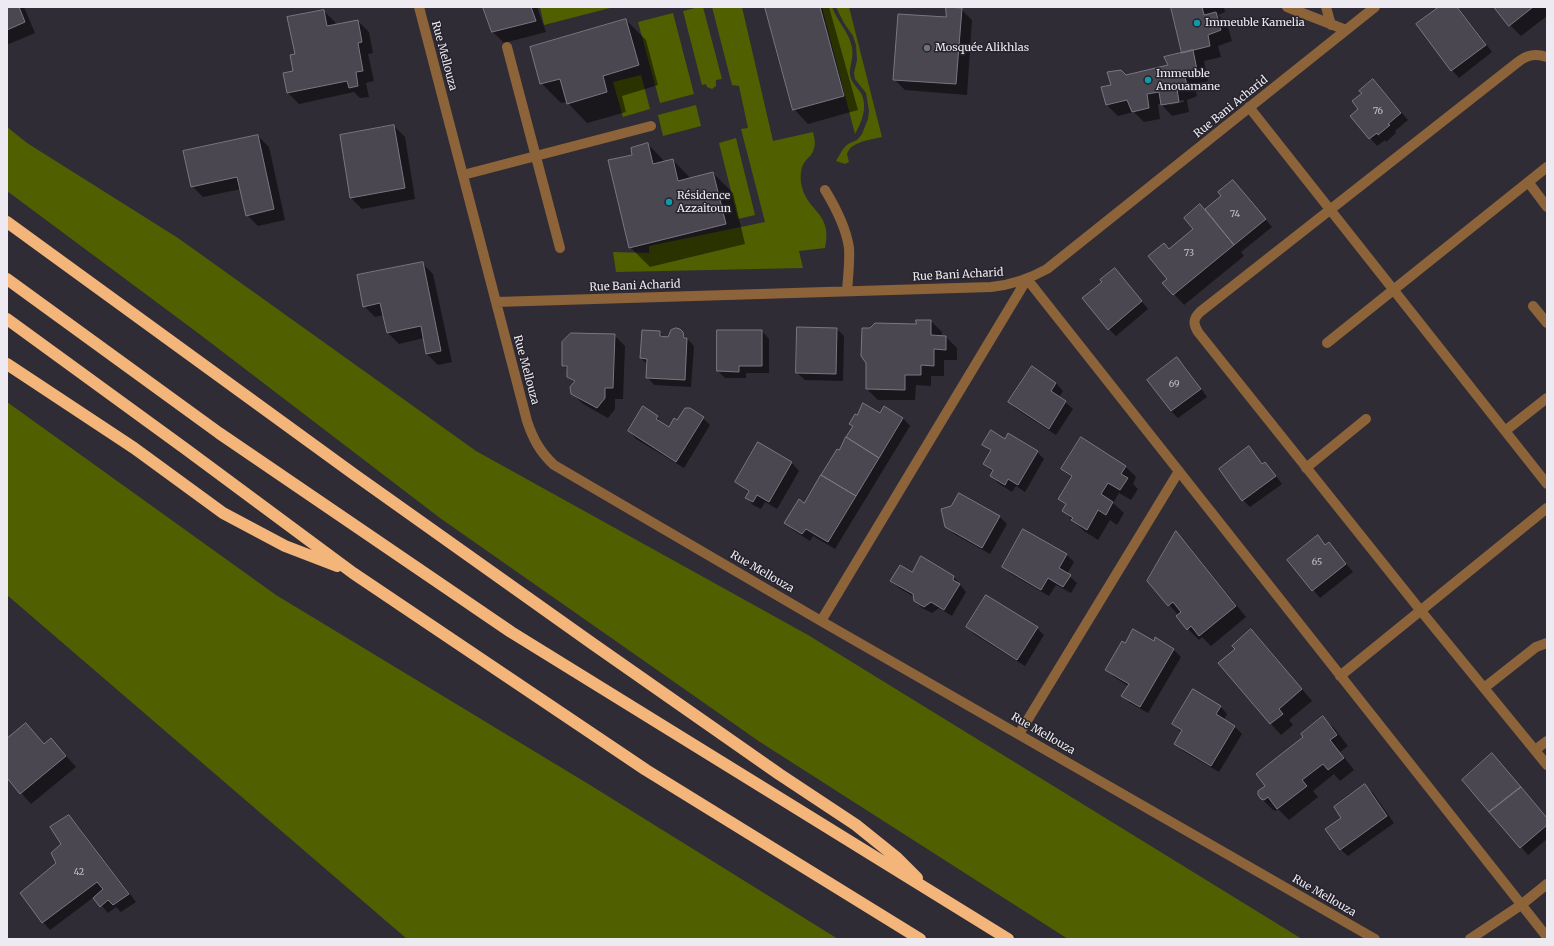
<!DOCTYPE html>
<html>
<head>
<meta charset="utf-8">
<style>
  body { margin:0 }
  #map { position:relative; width:1554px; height:946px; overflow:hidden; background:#2f2c36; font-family:Merriweather,serif }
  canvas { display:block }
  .frame { position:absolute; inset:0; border:8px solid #edebf1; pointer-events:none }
</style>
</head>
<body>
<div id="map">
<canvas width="1554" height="946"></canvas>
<div class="frame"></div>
</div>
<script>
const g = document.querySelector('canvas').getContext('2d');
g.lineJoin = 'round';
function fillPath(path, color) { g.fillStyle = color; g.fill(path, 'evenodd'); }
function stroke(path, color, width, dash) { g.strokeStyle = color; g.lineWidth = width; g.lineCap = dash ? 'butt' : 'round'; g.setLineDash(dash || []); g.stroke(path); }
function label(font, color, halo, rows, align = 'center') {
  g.font = font + ' Merriweather,serif'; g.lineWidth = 3; g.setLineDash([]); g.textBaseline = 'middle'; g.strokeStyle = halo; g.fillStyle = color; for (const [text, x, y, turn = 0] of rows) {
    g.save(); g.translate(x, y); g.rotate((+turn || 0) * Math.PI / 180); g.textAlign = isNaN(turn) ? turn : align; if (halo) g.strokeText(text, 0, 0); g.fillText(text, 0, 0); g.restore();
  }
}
fillPath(new Path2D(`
  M540 7H614L544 25Z
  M699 7H703L722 79 716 80V86L712 89 707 87 706 84 702 85 683 11Z
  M712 7H742L773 141 813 132C814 137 816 143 814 148 813 155 808 157 804 163 800 169 800 180 802 187 808 212 833 213 825 248L799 251 803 268 616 272 613 252 649 253V246L765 222 741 129 748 128 739 86 732 85Z
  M822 7H832C837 21 850 33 852 48 854 58 849 67 850 75 851 82 857 87 861 93 868 107 862 122 855 134Z
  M836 7H849L882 137C871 140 851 141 847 154L849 162 845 164 836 161 843 149 848 144 857 140 862 134 868 119 869 111 866 93 855 79 854 73 857 60 856 45 853 36 844 23Z
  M673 13 694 94 660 103 638 22Z
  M641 75 650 109 623 117 613 82Z
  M696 105 701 126 663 136 658 115Z
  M7 127 27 143 178 238 476 451 808 635 1302 939H1068L760 742 440 518 198 333 7 191Z
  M736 138 755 215 738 219 719 143Z
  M7 402 276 595 590 785 838 939H407L7 595Z`), '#506001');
fillPath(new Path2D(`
  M7 7H24L35 33 9 44 7 43Z
  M484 7H537L546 32 504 43 493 32Z
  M766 7H829L858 110 808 124 794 109Z
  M1172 7H1224L1225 12 1218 15 1227 24 1232 41 1218 46 1221 57 1204 61 1208 81 1194 84 1197 96 1187 100 1189 112 1172 116 1161 104H1158L1160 119 1144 122 1134 112 1118 116 1107 105 1102 88 1112 86 1126 76 1169 65 1183 54ZM1184 100V102L1170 105V102Z
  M1440 7H1458L1492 52 1459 78 1452 70Z
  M1495 7H1547V16L1521 36 1510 25Z
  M961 9 972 20 967 95 905 90 894 79 947 18Z
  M324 11 335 22 336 26 358 21 369 32 373 53 368 54 374 81 366 83 369 97 360 98 354 92 299 104 288 93 294 71 296 55Z
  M626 20 646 40 658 85 622 96 626 112 587 123 567 102 561 103 541 83Z
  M1373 80 1408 120 1395 131 1396 133 1386 142 1385 140 1377 146 1351 116 1360 109 1363 93Z
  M394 126 405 137 415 199 362 209 351 198 341 136Z
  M258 136 269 147 285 220 258 226 247 215 241 189 203 197 192 186Z
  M648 144 665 162 673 160 691 179 713 173 733 193 745 244 650 267 630 247 634 155Z
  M1233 181 1272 227 1241 252 1244 256 1184 305 1174 294 1168 279 1170 250 1194 229 1200 205 1205 210 1222 196Z
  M422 263 433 274 452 362 438 365 427 354 424 338 399 344 388 333 384 315 375 317 364 306Z
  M1122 277 1148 309 1116 336 1109 329Z
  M931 321 942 332 941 337H946L957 348V360H944V376H931V386L916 385 915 400H878L867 389 917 325Z
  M837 329 844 336 843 381 805 380 797 373Z
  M679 330 694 346 691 387 654 385 647 377V365L641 358 659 332 665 337 669 338Z
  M762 331 769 339V373H746V378H725L718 371Z
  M614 335 625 346 623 399H615V409L608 418 583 404 572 393 575 383 568 376V371L563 365Z
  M1177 358 1185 366 1207 397 1178 418 1171 411Z
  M1056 383 1063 391 1059 397 1073 409 1056 435 1016 409 1009 402Z
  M880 415 903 418 910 426 835 549 813 536 810 541 793 530 786 523 804 504 839 451 854 427 850 424Z
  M657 417 664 425 669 428 678 421 703 418 710 425 684 468 636 439 629 431Z
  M1005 440 1037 452 1044 459 1025 492 1016 486 1012 492 998 483 991 476 993 472 984 464 990 451 983 444Z
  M758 444 792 463 799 471 777 509 765 502 761 509 753 505 746 497 749 493 736 482Z
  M1249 447 1263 465 1265 463 1272 471 1282 484 1250 507 1243 500Z
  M1125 466 1136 477 1133 484 1138 489 1131 500 1119 493 1113 503 1124 513 1117 525 1110 520 1098 540 1084 531 1063 511 1066 505 1059 499 1072 478 1063 469Z
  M959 494 1000 517 1007 524 990 554 954 534 946 526 952 507Z
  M1024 531 1067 555 1074 562 1067 574 1077 583 1071 593 1056 585 1049 596 1011 574 1003 567Z
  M1176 533 1187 544 1246 617 1211 646 1202 637 1199 640 1188 629 1178 615 1148 580Z
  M1318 537 1326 546 1329 543 1353 572 1320 598 1288 560Z
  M922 558 954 577 966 592 952 616 939 608 932 613 922 608 915 601 914 597 899 588 891 581 912 573Z
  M967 627 1037 628 1044 635 1025 666 974 634Z
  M1251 630 1262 641 1312 701 1289 720 1293 725 1281 735 1271 724 1220 663 1236 649Z
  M1154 642 1174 650 1181 657 1148 713 1130 703 1123 696 1128 686 1114 677 1107 670 1126 644Z
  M1220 706 1227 714 1224 720 1234 726 1242 734 1219 772 1183 751 1175 744 1182 732 1174 724Z
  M1323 718 1334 728 1348 746 1340 752 1354 770 1340 781 1334 774 1313 791 1318 797 1289 820 1278 809 1275 811 1273 810 1262 799 1266 787 1304 737Z
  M26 724 45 745 51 739 76 767 31 804 7 777V735L9 738Z
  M1499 762 1547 818V839L1528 855 1463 780Z
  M1365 786 1373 793 1394 823 1348 856 1340 849 1342 818Z
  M69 816 76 823 136 902 121 912 116 907 108 913 94 897 50 930 43 922 22 894 57 863Z`), '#0007');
const building = new Path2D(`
  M7 7H19L25 22 7 30Z
  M483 7H531L536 21 492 32Z
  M765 7H820L844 96 793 110Z
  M946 7 962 8 956 84 893 80 898 14 946 17Z
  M1171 7H1202L1204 15 1216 12 1221 30 1208 35 1210 46 1182 53Z
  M1439 7H1457L1486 45 1451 71 1416 24Z
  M1494 7H1533L1509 26Z
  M324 10 327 26 358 20 362 42 358 43 363 71 356 72 358 86 349 88 347 81 287 93 283 73 293 71 290 55 295 54 287 17Z
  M626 19 639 65 603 76 607 92 567 104 560 79 540 84 530 47Z
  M1193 50 1197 70 1184 74 1187 85 1177 89 1179 102 1161 105 1159 92 1147 94 1149 108 1132 112 1127 100 1106 105 1101 87 1111 85 1107 72 1121 70 1126 75 1168 65 1164 57Z
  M1373 79 1401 113 1388 124 1390 125 1378 135 1377 133 1369 139 1350 116 1358 109 1352 101 1362 93 1359 91Z
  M394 125 405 188 350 198 340 135Z
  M258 135 274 209 246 216 237 177 191 187 183 151Z
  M648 143 653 164 673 159 678 181 713 172 726 224 629 248 608 160 632 155 631 148Z
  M1233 180 1266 219 1234 245 1205 209 1221 196 1218 192Z
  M1200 204 1234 245 1173 295 1162 283 1167 279 1148 256 1164 243 1169 249 1193 229 1184 218Z
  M423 262 441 351 426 354 421 326 387 333 380 303 363 307 357 275Z
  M1115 268 1142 301 1108 330 1082 298 1102 282 1100 280Z
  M916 320H931V335L946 336V350L934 349V366L921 365V375H905V390L866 389V363L861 356 862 328H870L875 323 916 324Z
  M797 327 837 328 836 374 796 373Z
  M676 328 680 329 683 332 684 338H687L685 380 646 378 647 359 640 358 642 330 660 331V336L668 337 671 330Z
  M717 330H762V366H739V372L717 371Z
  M571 333 615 334 613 388H605V398L597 408 571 394 570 387 575 381 567 377V366H562V342Z
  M1177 357 1201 389 1171 411 1147 380Z
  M1032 366 1056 383 1051 391 1066 401 1049 429 1008 402Z
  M863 403 880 413 884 406 903 418 879 458 846 437 853 426 849 424 855 414 857 415Z
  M643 406 658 416 656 419 669 427 674 418 677 420 685 408H690L704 417 676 462 628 431Z
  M991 430 1005 439 1008 433 1038 451 1018 485 1008 479 1005 485 990 476 993 470 983 464 991 450 982 445Z
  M846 437 879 458 856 496 821 475 837 449 839 450Z
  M1081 437 1126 466 1121 474 1128 478 1120 490 1108 483 1101 494 1113 502 1106 515 1098 510 1087 530 1071 520 1073 518 1062 511 1066 504 1058 499 1072 476 1061 469Z
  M758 442 792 462 769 502 757 495 753 502 745 498 749 491 735 482Z
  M1249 446 1262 464 1265 462 1276 476 1242 501 1219 469Z
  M821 475 856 496 828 542 806 529 802 534 784 523 799 499 804 503Z
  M959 493 1000 516 982 548 945 527 941 509 951 506Z
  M1023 529 1067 554 1059 568 1071 575 1063 587 1048 578 1041 590 1002 567Z
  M1176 531 1236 606 1199 636 1191 626 1187 630 1176 616 1181 612 1173 602 1168 606 1147 581Z
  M1318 535 1325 545 1329 542 1346 564 1312 591 1287 560Z
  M921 556 954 576 953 580 960 584 944 610 931 602 924 607 914 601 913 594 890 581 900 565 912 572Z
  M986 595 1038 627 1017 660 966 627Z
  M1133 629 1154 641 1155 637 1174 649 1140 707 1121 696 1129 684 1105 670 1122 641 1125 643Z
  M1251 629 1302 689 1279 709 1283 714 1270 724 1218 663 1235 649 1232 646Z
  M1193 689 1221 706 1216 714 1235 726 1211 766 1174 744 1182 730 1172 724Z
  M1323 716 1337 735 1330 740 1344 758 1328 770 1323 764 1302 780 1307 786 1277 809 1268 797 1264 800 1261 799 1258 795V791L1265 786 1256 774 1303 737 1301 734Z
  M26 723 44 744 51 738 66 756 20 794 7 778V736L8 737Z
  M1492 753 1521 787 1489 812 1462 780Z
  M1365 784 1387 816 1340 850 1325 829 1341 818 1334 807Z
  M1521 787 1547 818V825L1520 848 1489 812Z
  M69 815 129 894 113 905 108 900 100 907 93 898 103 889 97 882 42 923 20 893 56 863 51 853 61 844 50 827Z`);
fillPath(building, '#4b4751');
stroke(building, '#7a7682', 1);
stroke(new Path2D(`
  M419 7 527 421C533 439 540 452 554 465L821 621 1375 939
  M1287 7 1346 30
  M1326 7 1331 25
  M507 47 560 248
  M1547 57C1535 53 1527 55 1518 62L1200 312C1193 319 1193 324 1198 332L1421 611 1547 765
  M1249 107 1547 484
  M463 175 651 126
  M1529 183 1547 207
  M825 190C836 208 846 227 849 248 850 261 848 277 847 291
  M496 302 991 287C1012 285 1029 279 1047 269L1375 7
  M1533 306 1547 323
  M1327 343 1547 167
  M1505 431 1547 398
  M1306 468 1366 419
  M821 621 1027 279 1547 937
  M1340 676 1547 508
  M1484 688 1536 647 1547 643
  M1019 734 1179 471
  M1535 750 1547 741
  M1470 939 1521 905 1547 884`), '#8d633a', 10);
stroke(new Path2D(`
  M7 222 355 475 593 644 779 774 856 825 897 858 917 878
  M7 279 219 433 511 632 1008 939
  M7 319 187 450 353 573 646 770 920 939
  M7 364 134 448 223 513 285 546 337 566`), '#f3b57a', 12);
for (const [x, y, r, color] of [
  [1197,23,4,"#0f9aa8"],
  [927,48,4,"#6b7280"],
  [1148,80,4,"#0f9aa8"],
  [669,202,4,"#0f9aa8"]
]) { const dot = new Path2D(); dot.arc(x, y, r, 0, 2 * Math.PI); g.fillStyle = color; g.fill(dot); stroke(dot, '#26232c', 1.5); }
label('9px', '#c4c2c9', null, [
  ["76",1378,111],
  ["74",1235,214],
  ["73",1189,253],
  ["69",1174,384],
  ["65",1317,562],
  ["42",79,872]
]);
label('11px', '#edebf1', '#26232c', [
  ["Immeuble Kamelia",1205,23],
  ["Mosquée Alikhlas",935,48],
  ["Immeuble",1156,74],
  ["Anouamane",1156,87],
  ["Résidence",677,196],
  ["Azzaitoun",677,209]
], 'left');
label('11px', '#edebf1', '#26232c', [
  ["Rue Mellouza",444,56,75],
  ["Rue Bani Acharid",1231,107,-39],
  ["Rue Bani Acharid",958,275,-3],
  ["Rue Bani Acharid",635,286,-2],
  ["Rue Mellouza",526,370,75],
  ["Rue Mellouza",762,572,30],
  ["Rue Mellouza",1043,734,30],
  ["Rue Mellouza",1324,896,30]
]);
</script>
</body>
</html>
